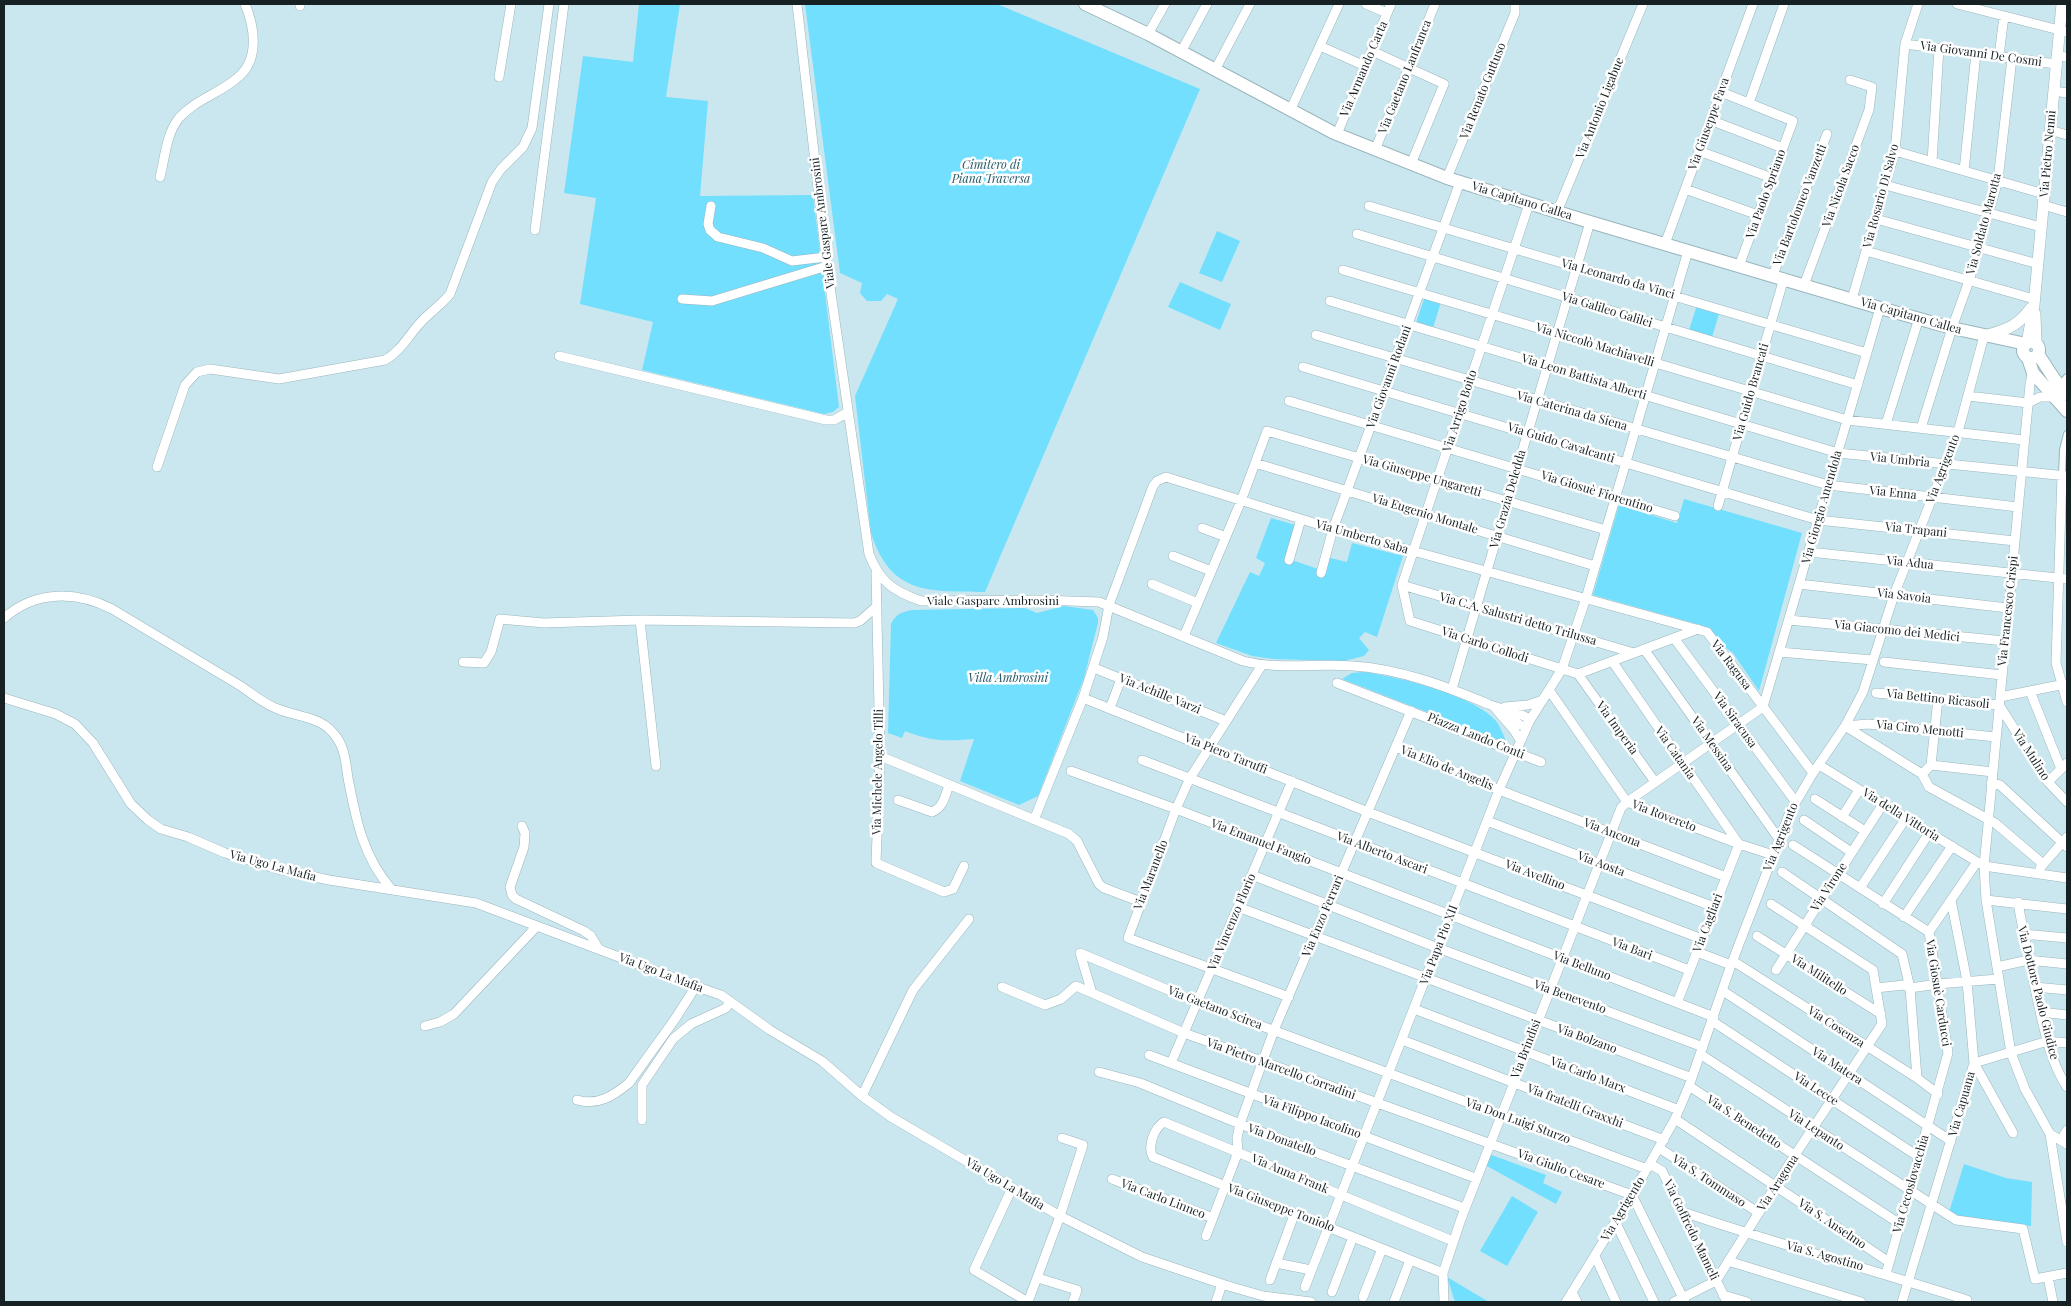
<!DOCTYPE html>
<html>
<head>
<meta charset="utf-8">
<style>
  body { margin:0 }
  #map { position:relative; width:2071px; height:1306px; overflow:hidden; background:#cae7ef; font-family:"Playfair Display",serif }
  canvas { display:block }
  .frame { position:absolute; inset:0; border:5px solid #172124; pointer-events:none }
</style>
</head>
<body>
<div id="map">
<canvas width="2071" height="1306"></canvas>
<div class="frame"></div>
</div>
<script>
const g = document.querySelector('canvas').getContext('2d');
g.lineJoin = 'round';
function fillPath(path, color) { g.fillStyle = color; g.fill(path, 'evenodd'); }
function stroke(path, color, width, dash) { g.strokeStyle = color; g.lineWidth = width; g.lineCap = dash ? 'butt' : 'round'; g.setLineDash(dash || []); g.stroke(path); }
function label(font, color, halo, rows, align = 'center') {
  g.font = font + ' "Playfair Display",serif'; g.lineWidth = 5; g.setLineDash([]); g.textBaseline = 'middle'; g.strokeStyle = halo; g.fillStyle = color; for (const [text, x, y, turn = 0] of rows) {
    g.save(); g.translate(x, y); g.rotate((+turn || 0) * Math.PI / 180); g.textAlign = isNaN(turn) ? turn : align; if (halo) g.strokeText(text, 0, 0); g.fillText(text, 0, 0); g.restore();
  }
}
fillPath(new Path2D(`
  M639 4H680L666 97 708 101 700 196 813 195 839 407 833 412 824 414 642 370 653 322 580 304 596 198 564 193 583 56 633 62Z
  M805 4H997L1200 89 985 592C930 591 891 596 871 533L855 396 898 299 887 294 881 301H867L860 293 862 283 840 273Z
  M1217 231 1240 241 1222 282 1199 273Z
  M1180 282 1231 304 1220 330 1168 307Z
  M1425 296 1441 302 1433 328 1416 323Z
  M1697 305 1720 311 1712 337 1689 330Z
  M1684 499 1802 533 1759 691 1733 653 1722 645 1704 626 1593 595 1619 505 1677 523Z
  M1271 518 1299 526 1289 559 1318 569 1322 556 1347 562 1352 543 1403 556 1377 637 1365 632 1359 638 1369 650 1364 656 1344 661 1273 659 1252 656 1216 643 1250 572 1259 576 1265 563 1256 558Z
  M1064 606 1093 610 1098 618V623L1084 678 1038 796 1019 805 960 781 974 739C944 741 933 742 905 731L902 738 888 733 891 624C896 614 901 612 912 610L1025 608 1037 613Z
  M1364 672C1398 677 1475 695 1497 722 1501 728 1504 737 1507 743L1342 679 1352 673Z
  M1489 1154 1546 1175 1543 1183 1562 1192 1556 1204 1485 1165Z
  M1964 1164 2006 1178 2032 1182 2031 1226 1964 1219 1949 1212Z
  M1512 1196 1538 1212 1507 1266 1480 1251Z
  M1447 1277 1489 1302H1455Z`), '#71dffd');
const pedestrian = new Path2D(`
  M2060 385 2067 377
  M2062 475 2063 450 2067 434`);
const minor = new Path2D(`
  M797 4 827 266 869 554C880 582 893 591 921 601L1039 600 1099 602 1243 661C1278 670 1317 663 1353 666 1400 669 1445 686 1488 704 1501 710 1519 710 1530 720
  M1366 4 1387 13
  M1957 4 2067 32
  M300 6V4
  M1148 34 1165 4
  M1905 44 2056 64
  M1320 46 1365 66
  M1372 51 1444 84 1411 164
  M1181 52 1207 4
  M1999 56 2004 16
  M2057 56 2067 57
  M1215 70 1250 4
  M499 77 511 4
  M2054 91 2067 93
  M1721 92 1793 121 1739 266
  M1749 103 1784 4
  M1290 111 1339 4
  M1710 120 1783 148
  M2050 130 2067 135
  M1337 134 1391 4
  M1375 150 1435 4
  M1699 151 1772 178
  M1895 151 2044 194
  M1932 162 1939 48
  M1964 171 1976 53
  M160 177C165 158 166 134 179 118 195 100 218 94 236 79 260 61 255 28 245 4
  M1447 178 1515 13V4
  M1885 185 2041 227
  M1685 189 1758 215
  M1529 204 1402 585 1410 621 1578 674 1698 629
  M2043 205 2067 212
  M711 206 708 224 710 230 718 237 763 248 792 261 826 257
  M1369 206 1867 353
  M1557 212 1643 4
  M1876 219 2038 264
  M535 230 564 4
  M1357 234 1858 385
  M1665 244 1753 4
  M1866 251 2034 299
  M1343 270 1847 420 2024 440
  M1773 275 1827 134
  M1804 285 1869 110 1872 87 1850 80
  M682 299 712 301 827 266
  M1852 299 1895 151 1905 44 1918 4
  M1330 301 1838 453 2067 476
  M1316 335 1828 485 2018 507
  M559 356 826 420H834L848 412
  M1303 367 1818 520 2015 541
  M2033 370 2030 384 1984 866 1986 900 2011 1053 2025 1089 2050 1134 2067 1242
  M1968 396 2028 403 2040 397H2054
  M1289 401 1675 516
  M1886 424 1919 318
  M1921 428 1952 328 1969 281 1998 180 2012 58
  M1255 463 1595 566
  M157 467 185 385 197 372 210 369 279 379 385 360C403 350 410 332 424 319 433 310 442 304 450 294L492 182 501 169 523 147 532 128 549 4
  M2062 475 2056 663 2067 702
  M1718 506 1784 278
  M1202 528 1226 537
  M1809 552 2067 579
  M1173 556 1211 571
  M1289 560 1301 519
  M876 572 880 756 876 863 944 892 953 889 964 866
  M1321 573 1333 529 1460 182
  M1152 584 1198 603
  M1799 584 2008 608
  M1402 585 1634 653
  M4 618C36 590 76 591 112 609 155 635 197 660 239 685 252 693 263 704 278 709 300 718 323 716 337 738 345 749 346 765 348 778 356 820 363 857 392 890
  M640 620 656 766
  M1789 620 2005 641
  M1184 636 1241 501 1267 431 1606 530
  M1674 638 1795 801
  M1644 649 1779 839
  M1779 652 1873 660
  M1612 661 1739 844 1677 1003
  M463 662 484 663 491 652 500 619 544 623 640 620 854 623 860 621 877 606
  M1884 662 2002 675
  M1262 665 1190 778 1176 809 1128 938 1289 997
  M1094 668 1226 721
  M1578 674 1655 782
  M1337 683 1541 762
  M1452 689 1590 222
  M1549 690 1627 802 1739 844 1773 855
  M2030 691 2061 769
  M1876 693 1999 705 2048 782 2067 802
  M2000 697 2065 684
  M4 698 56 714 75 724 93 743 131 804 148 820 161 829 188 837 225 853 278 869 329 880 476 903 709 991 721 995 770 1030 822 1061 862 1096 891 1117 1060 1216 1142 1257 1225 1285 1263 1296 1311 1302
  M1083 698 1368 812 1702 939
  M1505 707 1528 705 1543 700
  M1110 708 1121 679
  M1495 708 1514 730 1520 740
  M1506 715 1520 725 1527 727
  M1845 726 1922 774 1929 787 1995 823 2043 864
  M1845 726 1868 724 1996 737
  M1396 747 1499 790 1726 877
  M880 756 1069 834 1077 841 1099 884 1104 888 1141 902
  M1142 760 1689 970
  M1819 765 1984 866 2067 878
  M1931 765 1993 772
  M1071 771 1176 809 1714 1017
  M1922 774 1931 765 1938 699
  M2048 782 2067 763
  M1991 783 2000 785 2067 847
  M1815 799 1865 831
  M898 800 932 812C943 808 945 796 949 785
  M1842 817 1859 790
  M1034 820 1083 698 1103 637 1109 605 1153 486 1157 481 1166 477 1333 529 1707 632 1813 773
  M1804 820 1851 852
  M1487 821 1714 907
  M522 826 525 833 524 847 510 887 512 895 516 899 584 931 591 936 599 949
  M1793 845 1929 932 1948 1053 1886 1274
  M2040 868 2067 837
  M1782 872 1902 954 1910 988 1917 1078
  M1252 875 1438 948 1703 1047
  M1860 888 1906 818
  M1986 900 2067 909
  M2018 902C2023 933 2030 962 2036 993 2043 1024 2049 1060 2067 1087
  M1883 904 1929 833
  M1238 907 1692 1078
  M1904 917 1952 846
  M1929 932 1977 862
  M2023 934 2067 938
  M1757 936 1881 1014
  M1697 952 1731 965
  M1733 961 1917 1078 1938 1094
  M1997 967 2028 960 2067 964
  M1776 970 1883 804
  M1002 987 1045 1005 1061 999 1076 986 1184 1033 1632 1195 1685 1302
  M2035 987 2067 990
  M1876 988 1904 985 1910 988 1938 984 1998 979
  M1723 991 1951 1141
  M1092 993 1080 953 1197 1002 1647 1169
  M1414 1009 1679 1110
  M2041 1012 2067 1015
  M1712 1021 1919 1157
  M425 1026 440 1022 454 1014 537 926
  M1402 1040 1664 1140
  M1700 1054 1956 1220 2023 1229 2035 1279 2067 1273
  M1149 1055 1475 1178
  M1171 1063 1292 781
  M1974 1063 2048 1041 2067 1043
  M1974 1063 2013 1133
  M1099 1072 1140 1083 1240 1124 1464 1208
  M1689 1086 1900 1224
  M862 1096 913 990 969 919
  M577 1100C598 1106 613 1096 629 1083L675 1019 696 986
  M1675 1119 1889 1262
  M642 1120V1085L673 1039 691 1024 726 1008 730 1001
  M2050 1134 2067 1144
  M2061 1140 2067 1130
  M1659 1148 1759 1213
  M1650 1164 1662 1171 1727 1302
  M1112 1179 1213 1218
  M1012 1188 974 1270 1028 1302
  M1683 1212C1777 1244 1873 1270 1967 1300V1302
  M1615 1221 1654 1302
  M1206 1236 1238 1152 1237 1138 1240 1124 1274 1030 1411 711
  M1595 1256 1616 1302
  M1728 1261 1861 1302
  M1276 1263 1311 1270
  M1443 1273 1153 1157C1147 1147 1154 1128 1164 1122L1453 1241
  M2048 1277 2053 1302
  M1038 1278 1077 1290 1073 1302
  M1270 1280 1294 1215
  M1305 1287 1499 790 1530 720 1562 669 1586 598 1688 251
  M1332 1292 1353 1237
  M1572 1292 1577 1302
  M1723 1295 1747 1302
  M1363 1297 1382 1249
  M1028 1302 1060 1216 1083 1145 1062 1138
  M1216 1302 1222 1284
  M1394 1302 1410 1260
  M1444 1302 1443 1273 1461 1219 1621 808 1627 802 1763 707 1880 308
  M1566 1302 1632 1195 1675 1119 1689 1086 1731 965 1790 812 1813 773 1845 726 1863 692 1894 595 1958 432 1984 336
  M1674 1302 1716 1281 1795 1155 1882 1024 1873 970 1771 904
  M1902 1302 1974 1063 1967 981 1951 900`);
const secondary = new Path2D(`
  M2035 314 2036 344
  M1985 336C2007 329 2017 327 2031 308
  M2027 343 2034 305 2062 4`);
const primary = new Path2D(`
  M1085 4 1148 34 1334 133 1447 178 1590 222 1880 308 1952 328 2026 344
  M2023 350a8 8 0 1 1 16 0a8 8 0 1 1-16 0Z
  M2038 354 2055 380 2067 394
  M2028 358 2033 373 2067 411`);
stroke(pedestrian, '#9ab5bd', 8);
stroke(minor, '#9ab5bd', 10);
stroke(secondary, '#9ab5bd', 12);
stroke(primary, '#9ab5bd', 14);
stroke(pedestrian, '#fff', 6);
stroke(minor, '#fff', 9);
stroke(secondary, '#fff', 11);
stroke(primary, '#fff', 12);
label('12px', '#172124', '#fff', [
  ["Via Giovanni De Cosmi",1981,54,8],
  ["Via Armando Carta",1364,69,-67],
  ["Via Gaetano Lanfranca",1405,77,-68],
  ["Via Renato Guttuso",1483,91,-68],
  ["Via Antonio Ligabue",1600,108,-68],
  ["Via Giuseppe Fava",1709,124,-70],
  ["Via Pietro Nenni",2048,154,-85],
  ["Via Nicola Sacco",1841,186,-70],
  ["Via Paolo Spriano",1766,194,-70],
  ["Via Rosario Di Salvo",1881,196,-75],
  ["Via Capitano Callea",1522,201,17],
  ["Via Bartolomeo Vanzetti",1800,205,-69],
  ["Viale Gaspare Ambrosini",823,223,-97],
  ["Via Soldato Marotta",1984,224,-75],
  ["Via Leonardo da Vinci",1618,279,16],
  ["Via Galileo Galilei",1607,310,17],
  ["Via Capitano Callea",1911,316,16],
  ["Via Niccolò Machiavelli",1595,345,17],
  ["Via Giovanni Rodani",1389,377,-70],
  ["Via Leon Battista Alberti",1584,377,17],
  ["Via Guido Brancati",1751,392,-74],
  ["Via Arrigo Boito",1460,411,-72],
  ["Via Caterina da Siena",1572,411,16],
  ["Via Guido Cavalcanti",1561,443,17],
  ["Via Umbria",1900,460,6],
  ["Via Agrigento",1943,469,-69],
  ["Via Giuseppe Ungaretti",1422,476,16],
  ["Via Giosuè Fiorentino",1597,492,17],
  ["Via Enna",1893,493,6],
  ["Via Grazia Deledda",1508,499,-74],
  ["Via Giorgio Amendola",1822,507,-74],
  ["Via Eugenio Montale",1425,514,17],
  ["Via Trapani",1916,530,6],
  ["Via Umberto Saba",1362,537,16],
  ["Via Adua",1910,563,6],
  ["Via Savoia",1904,596,7],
  ["Viale Gaspare Ambrosini",993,601],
  ["Via Francesco Crispi",2008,611,-84],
  ["Via C.A. Salustri detto Trilussa",1518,619,16],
  ["Via Giacomo dei Medici",1897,631,6],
  ["Via Carlo Collodi",1485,645,18],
  ["Via Ragusa",1731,665,53],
  ["Via Achille Varzi",1160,694,22],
  ["Via Bettino Ricasoli",1938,699,6],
  ["Via Siracusa",1735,720,54],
  ["Via Imperia",1617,728,54],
  ["Via Ciro Menotti",1920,729,6],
  ["Piazza Lando Conti",1476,736,22],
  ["Via Messina",1712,744,55],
  ["Via Catania",1675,753,55],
  ["Via Piero Taruffi",1226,754,22],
  ["Via Mulino",2031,755,57],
  ["Via Elio de Angelis",1447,768,22],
  ["Via Michele Angelo Tilli",878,772,-89],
  ["Via della Vittoria",1901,815,32],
  ["Via Rovereto",1664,816,21],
  ["Via Ancona",1612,833,21],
  ["Via Agrigento",1781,837,-68],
  ["Via Emanuel Fangio",1261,842,21],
  ["Via Alberto Ascari",1382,853,21],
  ["Via Aosta",1601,864,21],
  ["Via Ugo La Mafia",273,866,15],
  ["Via Maranello",1151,875,-69],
  ["Via Avellino",1535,875,21],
  ["Via Virone",1829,887,-57],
  ["Via Enzo Ferrari",1323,916,-67],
  ["Via Vincenzo Florio",1232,922,-67],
  ["Via Cagliari",1708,923,-69],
  ["Via Papa Pio XII",1439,945,-69],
  ["Via Bari",1632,949,21],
  ["Via Belluno",1582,966,21],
  ["Via Ugo La Mafia",661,973,21],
  ["Via Militello",1819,975,33],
  ["Via Giosuè Carducci",1938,993,81],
  ["Via Dottore Paolo Giudice",2038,993,76],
  ["Via Benevento",1570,997,20],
  ["Via Gaetano Scirea",1215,1008,21],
  ["Via Cosenza",1836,1027,33],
  ["Via Bolzano",1587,1039,20],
  ["Via Brindisi",1526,1049,-69],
  ["Via Matera",1837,1066,33],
  ["Via Pietro Marcello Corradini",1281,1069,20],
  ["Via Carlo Marx",1588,1075,21],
  ["Via Lecce",1816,1089,33],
  ["Via Capuana",1962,1104,-74],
  ["Via fratelli Graxxhi",1575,1106,21],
  ["Via Filippo Iacolino",1312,1117,20],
  ["Via Don Luigi Sturzo",1518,1121,20],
  ["Via S. Benedetto",1744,1122,33],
  ["Via Lepanto",1816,1130,33],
  ["Via Donatello",1282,1140,20],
  ["Via Giulio Cesare",1561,1169,20],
  ["Via Anna Frank",1290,1174,23],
  ["Via S. Tommaso",1709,1181,33],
  ["Via Aragona",1778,1183,-57],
  ["Via Ugo La Mafia",1005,1184,31],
  ["Via Cecoslovacchia",1911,1184,-74],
  ["Via Carlo Linneo",1163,1199,21],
  ["Via Giuseppe Toniolo",1281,1208,21],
  ["Via Agrigento",1623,1209,-59],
  ["Via S. Anselmo",1832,1224,34],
  ["Via Goffredo Mameli",1691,1230,64],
  ["Via S. Agostino",1825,1256,16]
]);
label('italic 12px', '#265966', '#fff', [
  ["Cimitero di",991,165],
  ["Piana Traversa",991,179],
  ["Villa Ambrosini",1008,678]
]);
</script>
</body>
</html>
